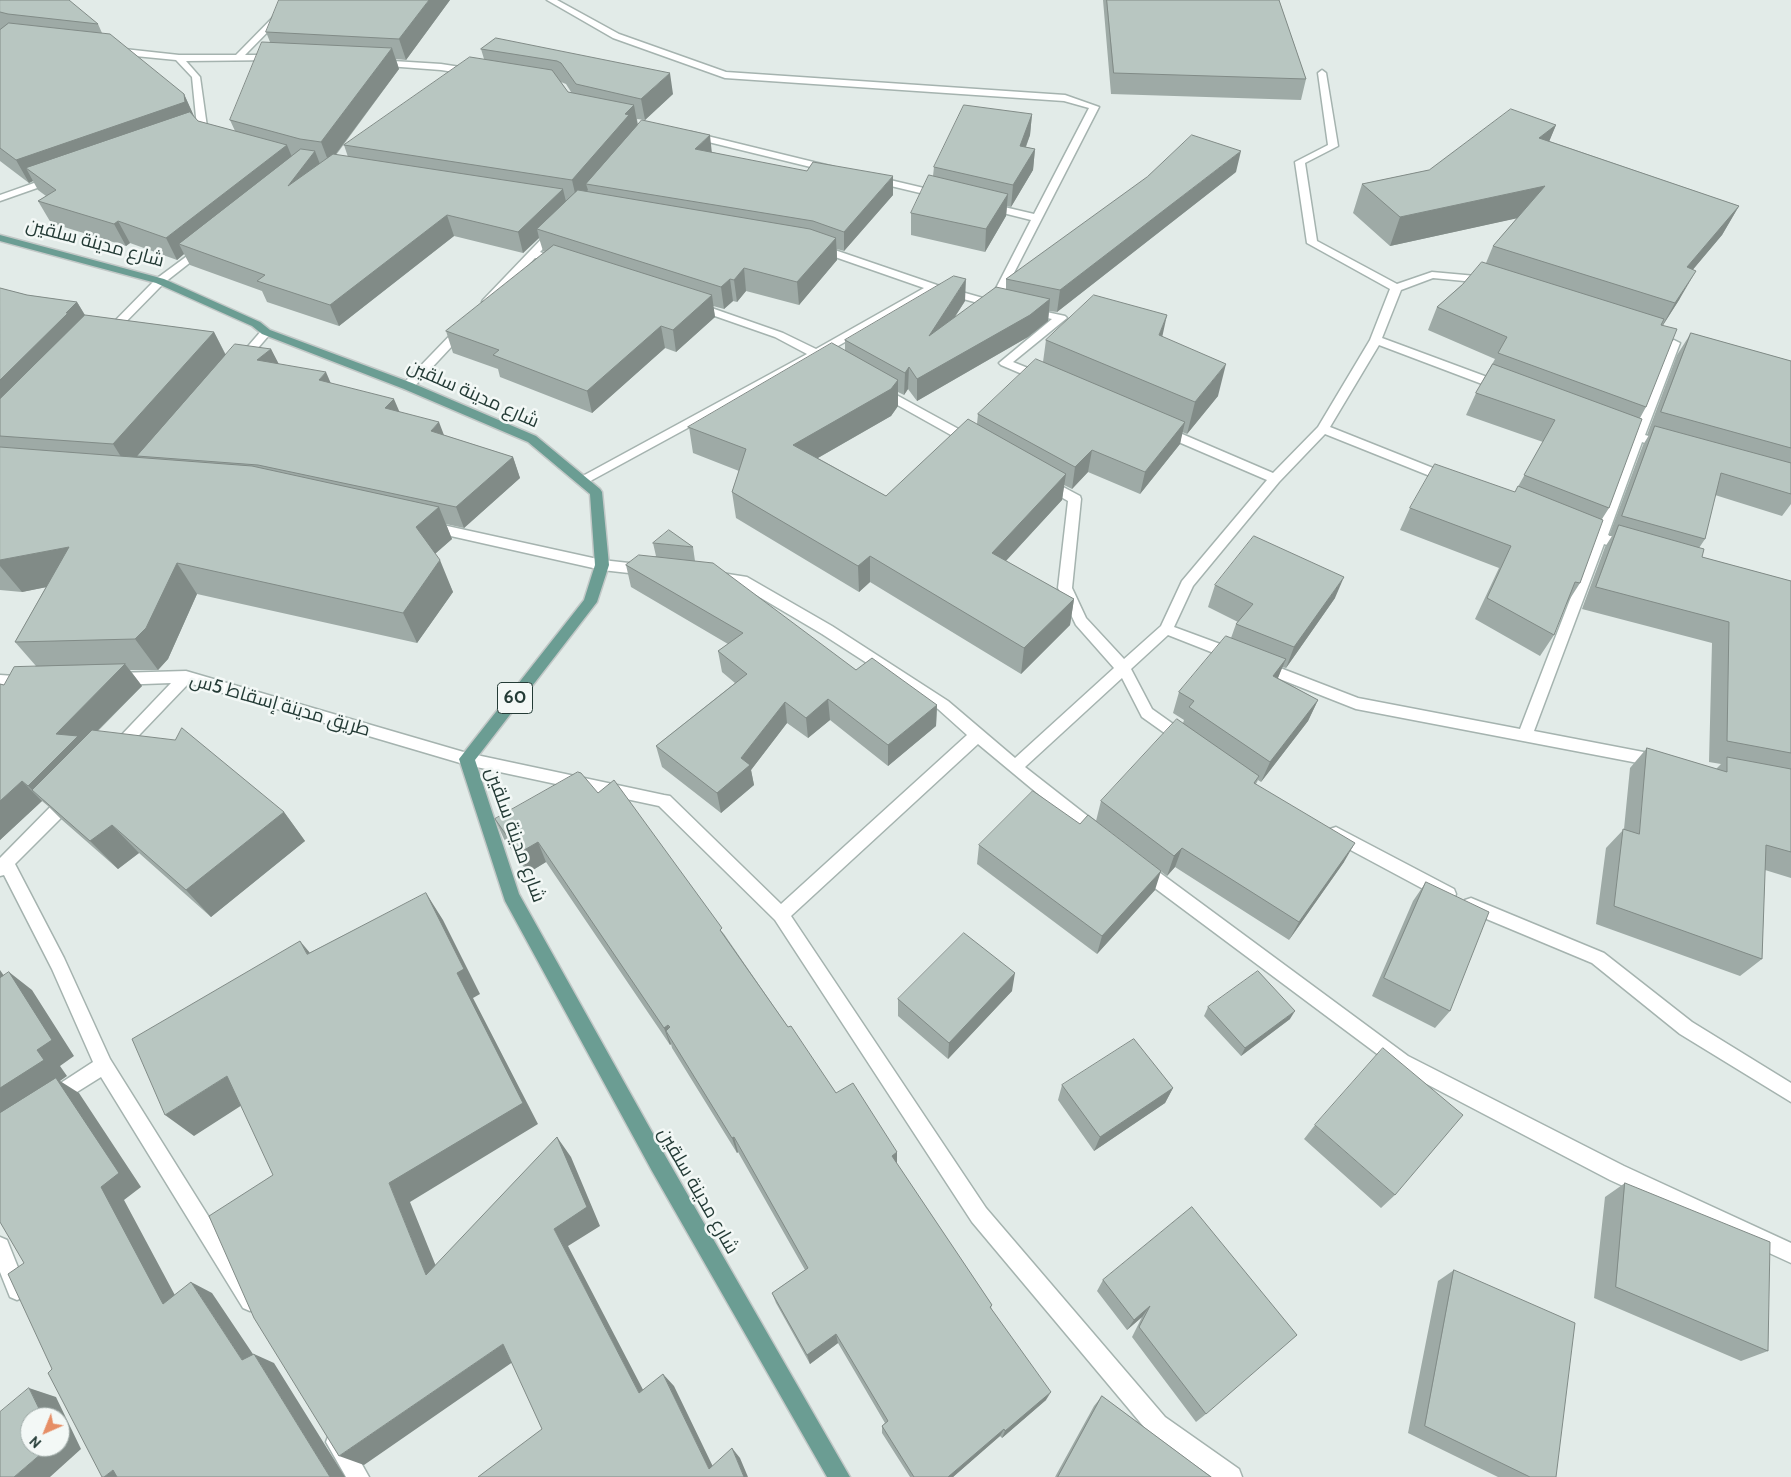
<!DOCTYPE html>
<html>
<head>
<meta charset="utf-8">
<style>
  body { margin:0 }
  #map { position:relative; width:1791px; height:1477px; overflow:hidden; background:#e2ebe8; font-family:Cabin,sans-serif }
  canvas { display:block }
  .north { position:absolute; left:20px; top:1407px; width:50px; height:50px; box-sizing:border-box; background:#f3f8f6; border:1px solid #a0aca9; border-radius:50%; rotate:224deg; font-size:14px; font-weight:700; line-height:20px; text-align:center; color:#243b36 }
  .north::after { content:''; display:block; margin:auto; width:18px; height:22px; background:#e68e66; clip-path:polygon(50% 0,100% 100%,50% 72%,0 100%) }
</style>
</head>
<body>
<div id="map">
<canvas width="1791" height="1477"></canvas>
<div class="north">N</div>
</div>
<script>
const g = document.querySelector('canvas').getContext('2d');
g.lineJoin = 'round';
function stroke(path, color, width, dash) { g.strokeStyle = color; g.lineWidth = width; g.lineCap = dash ? 'butt' : 'round'; g.setLineDash(dash || []); g.stroke(path); }
function fillPath(path, color) { g.fillStyle = color; g.fill(path, 'evenodd'); }
function label(font, color, halo, rows, align = 'center') {
  g.font = font + ' Cabin,Cairo,sans-serif'; g.lineWidth = 5; g.setLineDash([]); g.textBaseline = 'middle'; g.strokeStyle = halo; g.fillStyle = color; for (const [text, x, y, turn = 0] of rows) {
    g.save(); g.translate(x, y); g.rotate((+turn || 0) * Math.PI / 180); g.textAlign = isNaN(turn) ? turn : align; if (halo) g.strokeText(text, 0, 0); g.fillText(text, 0, 0); g.restore();
  }
}
const minor = new Path2D(`
  M290 0H299L245 55H276L279 56V60L186 61 200 77 207 127 216 139 214 141H208L197 127 192 77 176 60 115 54 111 51 115 48 179 55H236Z
  M547 0H557L619 34 726 72 1065 95 1099 107 997 306H989L934 291 824 354 838 362 836 364H828L816 358 583 485 579 484 577 481 579 478 807 354 775 337 692 308 691 306 692 304H700L783 333 816 349 924 288 815 250 814 248 815 246H823L937 285 990 300 1031 220 983 208 982 206 987 203 1034 214 1089 108 1064 101 725 78 613 38Z
  M377 60 441 64 473 69 477 72 473 75 441 70 374 65V61Z
  M1322 70 1326 73 1338 146 1305 163 1317 241 1397 284 1432 272 1476 276 1491 280 1492 282 1487 285 1475 282 1433 278 1401 290 1382 338 1506 384 1508 387 1506 390H1498L1379 345 1330 427 1453 476 1455 479 1453 482H1445L1325 434 1279 482 1193 586 1174 627 1239 651 1241 655 1239 659 1234 660 1229 659 1168 635 1131 669 1152 709 1190 736 1193 740 1190 744 1185 746 1180 744 1142 717 1122 678 1025 767 1103 828 1105 833 1103 838 1097 840 1091 838 978 744 791 916 986 1208 1165 1417 1239 1469 1242 1477H1212L1149 1433 972 1222 775 920 659 806 467 765 189 683 121 754 116 756 111 754 108 750 111 746 171 683 116 685 111 683 109 679 111 675 116 673 186 671 467 753 664 795 670 796 781 904 967 735 938 709 822 634 739 585 710 580 708 577 710 574 715 572 747 577 832 626 948 701 1015 758 1114 668 1076 625 1058 588 1068 501 1042 486 1040 483 1042 480H1050L1080 496 1081 499 1072 588 1086 618 1124 659 1161 626 1182 581 1267 480 1160 434 1158 431 1160 428H1168L1273 473 1318 427 1370 340 1390 289 1307 243 1295 162 1328 145 1318 73Z
  M691 132 834 167 836 169 831 172 688 137V133Z
  M54 176 57 177V181L0 201V195Z
  M873 176 945 193 946 195 941 198 870 181V177Z
  M556 227 561 230 540 252 562 260 563 262 562 264H554L535 258 491 304H483L482 302 483 300 552 228Z
  M202 245 206 246 207 248 206 250 164 283 112 336H104L102 334 104 332 156 279Z
  M1028 308 1065 316 1067 318 1013 362 1045 375 1047 378 1045 381 1041 382 1001 365 999 363 1052 319 1024 313 1022 311 1024 309Z
  M463 325 467 326 469 328 467 330 412 389H404L402 386 404 383 459 326Z
  M266 329 272 332 270 334 245 363H237L235 361 237 359 262 330Z
  M1674 340 1680 343 1645 435 1668 442 1670 445 1664 449 1642 442 1608 535 1634 544 1636 547 1634 550 1629 552 1604 544 1534 731 1659 755 1664 757 1667 761 1664 765 1659 767 1356 709 1257 670 1255 666 1257 662 1262 661 1358 698 1520 729 1593 540 1574 534 1572 531 1574 528 1579 526 1596 532 1632 439 1613 433 1611 430 1617 426 1634 431 1668 343Z
  M880 386 975 438 977 441 971 445 967 444 876 393 874 390Z
  M429 522 602 560 647 565 652 567 654 570 652 573 647 575 602 570 424 530 422 527 424 524Z
  M0 675 31 677 33 681 31 685 0 687Z
  M69 793 75 794 77 799 75 804 15 864 64 958 110 1059 257 1294 260 1301 257 1308 250 1311 243 1308 101 1077 53 1107 47 1104 44 1098 47 1092 93 1062 52 969 4 875 0 876V858L63 794Z
  M1336 827 1454 889 1456 894 1454 899 1448 901 1442 899 1330 839 1328 834 1330 829Z
  M1142 862 1148 864 1408 1056 1624 1166 1791 1243V1263L1610 1180 1396 1068 1136 874 1134 869 1136 864Z
  M1471 898 1604 953 1692 1022 1791 1083V1102L1680 1034 1592 963 1465 910 1463 905 1465 900Z
  M0 1237 7 1240 27 1290 24 1297 17 1300 10 1297 0 1272Z
  M337 1431 345 1434 369 1477H346L326 1442 329 1434Z`);
const major = new Path2D(`
  M0 235 164 279 260 322 270 330 412 383 536 436 600 489 602 492 609 565 597 602 475 760 519 894 666 1157 850 1477H827L652 1171 505 901 459 759 584 600 595 565 590 494 528 442 404 389 262 334 252 326 156 283 0 241Z`);
stroke(minor, '#a5b3af', 3);
stroke(major, '#c2c8c7', 3);
fillPath(minor, '#fff');
fillPath(major, '#6b9d93');
fillPath(new Path2D(`
  M0 0 98 24 102 33 184 94 194 117 198 121 235 131 230 120 270 42 266 32 450 0 406 60 396 59 399 69 336 155 348 157 344 145 484 59 481 49 496 38 673 94 645 120 637 119 638 125 712 152 893 195 844 251 837 249V260L799 305 746 291 737 302 733 301 724 309 713 306 715 317 676 352 665 348 592 413 500 377 498 369 453 353 446 331 545 252 543 251 539 238 523 253 454 236 339 326 267 302 262 291 190 265 184 254 177 260 130 243 126 246 51 223 38 201 46 196 38 190 33 181 29 183 0 161ZM561 82 566 84 571 92H568Z
  M1103 0H1279L1306 79 1301 100 1111 94Z
  M1032 114 1030 135 1026 147 1035 149 1033 170 1011 207 1007 206 1006 216 985 252 911 235V213L933 176 934 167Z
  M1556 125 1549 141 1739 206 1722 235 1693 269 1679 300 1663 325 1646 407 1640 418 1609 508 1602 519 1580 583 1566 605 1554 635 1540 656 1475 619 1499 568 1400 530 1410 508 1515 492 1543 442 1466 415 1476 393 1495 359 1428 330 1437 307 1486 263 1493 246 1517 218 1390 246 1353 213 1362 184 1429 170Z
  M1236 172 1057 312 1049 311 1048 321 1028 337 917 401 908 389 904 395 898 392V406L891 416 818 458 886 496 977 424 978 414 1043 362 1046 340 1162 337 1218 396 1187 434 1182 432 1180 444 1140 494 1088 472 1072 489 1064 485 1062 500 1006 561 1074 599 1070 625 1021 674 870 582 859 592 736 518 732 492 739 471 693 453 689 427 845 350V340L965 301 955 317 1006 289V279Z
  M0 288 27 295 77 302 85 315 214 332 226 355 271 349 278 364 331 383 400 412 444 435 513 457 520 478 464 528 446 524 452 539 435 554 453 592 417 643 197 594 168 659 158 670H130L142 686 98 731 284 812 305 841 211 917 139 853 118 869 61 819 48 806 42 801 0 840V684L4 685 36 666 15 642 46 587 22 592 0 590Z
  M1691 333 1791 361V504L1782 516 1715 495 1705 539 1699 548 1702 557 1791 581V878L1765 870 1762 959 1740 976 1596 924 1606 848 1624 829 1630 768 1647 748 1716 769 1721 764 1709 762 1712 643 1582 609 1605 547 1612 536H1609L1643 445 1649 435H1647L1677 355Z
  M653 543 693 547 695 561 856 670 937 705 936 726 888 766 830 720 808 738 787 723 751 770 754 785 721 813 662 767 656 746 735 683 722 672 718 651 728 644 631 587 626 565 656 556Z
  M1215 585 1335 598 1286 668 1282 667 1278 678 1318 700 1308 721 1261 782 1258 780 1256 784 1344 862 1289 940 1175 867 1167 876 1096 821 1101 801 1183 723 1184 720 1173 713 1179 692 1231 638 1236 624 1238 622 1208 607Z
  M598 793 724 934 788 1027 836 1093 897 1152V1164L992 1305 991 1308 1046 1400 1002 1438 1000 1436 953 1477H910L882 1433V1426L885 1423 838 1343 810 1364 776 1303 772 1293 805 1270 738 1152 737 1153 672 1048 671 1044 670 1045 546 862 528 873 504 839 495 819Z
  M1080 824 1155 890 1097 954 977 864 979 845Z
  M1426 882 1450 1011 1435 1028 1372 996 1413 901Z
  M1012 991 948 1059 898 1016V999Z
  M1208 1007 1290 1019 1241 1056 1204 1016Z
  M1062 1085 1173 1088 1165 1103 1094 1151 1058 1100Z
  M1315 1125 1395 1195 1381 1208 1304 1139Z
  M1625 1183 1768 1351 1741 1361 1594 1298 1605 1197Z
  M1192 1207 1206 1414 1196 1422 1132 1337 1142 1317 1127 1330 1097 1291 1103 1280Z
  M1454 1270 1556 1477H1498L1408 1433 1438 1281Z
  M1102 1396 1211 1477H1055L1094 1406Z`), '#9eaaa6');
fillPath(new Path2D(`
  M429 0H450L406 60 399 39Z
  M392 48 399 69 329 163 321 142Z
  M670 73 673 94 645 120 641 99Z
  M184 94 194 116 195 125 26 168 33 181 29 183 16 160Z
  M634 105 638 127 586 184 588 190 577 202 572 180 625 114Z
  M1032 114 1030 135 1018 167 1020 146Z
  M1556 125 1544 154 1539 138Z
  M710 135 712 154 695 149Z
  M287 145 296 167 179 244 184 254 177 260 166 238Z
  M1035 149 1033 170 1011 207 1013 185Z
  M315 151 323 172 288 186Z
  M1241 151 1236 172 1057 312 1060 290Z
  M893 176V195L844 251V232Z
  M1545 186 1532 215 1390 246 1400 217Z
  M563 189 568 210 537 229 539 238 523 253 518 232Z
  M1008 194 1006 216 985 252 986 229Z
  M1739 206 1722 235 1670 297 1687 267Z
  M447 215 454 236 339 326 330 305Z
  M118 221 130 243 126 246 114 224Z
  M836 238 837 260 799 305 797 282Z
  M744 268 746 291 737 302 734 280Z
  M1696 271 1679 300 1658 333 1675 303Z
  M730 279 733 301 724 309 721 287Z
  M966 279 965 301 928 358 929 336Z
  M712 295 715 317 676 352 673 330Z
  M1050 299 1048 321 1028 337 917 401V379Z
  M77 302 96 334 0 434V380L66 313Z
  M1167 315 1160 347 1159 335Z
  M661 326 665 348 592 413 587 391Z
  M214 332 230 364 137 456 143 465 133 476 113 444Z
  M271 349 282 370 257 360Z
  M1226 364 1218 396 1187 434 1195 402Z
  M909 367 908 389 904 395 905 373Z
  M326 372 335 393 319 380Z
  M898 380V406L891 416 795 471 793 445Z
  M394 399 403 420 385 408Z
  M439 422 447 443 431 431Z
  M1185 422 1180 444 1140 494 1145 472Z
  M1092 450 1088 472 1072 489 1075 467Z
  M513 457 520 478 464 528 456 507Z
  M1066 474 1062 500 989 579 992 553Z
  M439 507 452 539 429 559 416 527Z
  M69 547 92 578 22 592 0 566V560Z
  M870 556V582L859 592 858 566Z
  M440 560 453 592 417 643 403 613Z
  M177 563 197 594 168 659 158 670 135 639Z
  M1344 577 1335 598 1286 668 1294 647Z
  M1074 599 1070 625 1021 674 1024 648Z
  M1286 659 1277 680 1273 676Z
  M125 664 142 686 84 744 32 790 48 806 28 786 56 734Z
  M828 699 830 720 808 738 806 718Z
  M1318 700 1308 721 1261 782 1270 762Z
  M785 702 787 723 751 770 754 785 721 813 717 793 741 758Z
  M937 705 936 726 888 766V745Z
  M22 781 42 801 0 840V801Z
  M284 812 305 841 211 917 186 890Z
  M112 825 139 853 118 869 90 841Z
  M538 842 546 862 528 873 519 853Z
  M1355 843 1344 862 1289 940 1299 922Z
  M1182 848 1175 867 1167 876 1174 856Z
  M1161 871 1155 890 1097 954 1102 936Z
  M426 893 443 920 480 994 473 998 538 1124 410 1202 446 1291 426 1275 389 1183 457 973Z
  M300 941 321 966 307 954Z
  M0 970 19 998 0 984Z
  M9 972 32 990 74 1056 60 1066 67 1076 60 1081 79 1093 141 1187 124 1200 185 1314 163 1304 0 1119V1088L37 1050Z
  M1015 973 1012 991 948 1059 949 1043Z
  M1295 1011 1290 1019 1241 1056 1245 1048Z
  M668 1025 674 1042 666 1031 671 1044 670 1045 664 1028Z
  M227 1076 253 1098 194 1136 165 1115Z
  M1173 1088 1165 1103 1094 1151 1100 1137Z
  M557 1137 571 1157 600 1226 568 1246 651 1405 639 1393 554 1229Z
  M734 1137 738 1152 737 1153 732 1138Z
  M897 1152V1167L892 1156Z
  M191 1282 212 1293 263 1369 242 1360Z
  M1150 1306 1142 1317 1127 1330 1134 1320Z
  M836 1334 838 1343 810 1364 807 1355Z
  M503 1344 520 1357 364 1465 339 1456Z
  M254 1354 274 1363 345 1477H330Z
  M663 1374 674 1386 718 1477 709 1469Z
  M29 1388 56 1397 81 1449 50 1477H14L49 1447H60V1417H43Z
  M1051 1392 1046 1400 1002 1438 1005 1431Z
  M1004 1429 1000 1436 953 1477H948Z
  M732 1448 740 1458 748 1477H744Z
  M113 1470 137 1477H104Z`), '#818b87');
const building = new Path2D(`
  M0 0H69L98 24 8 14 0 12Z
  M279 0H429L399 39 266 32Z
  M1107 0H1279L1306 79 1114 73Z
  M9 23 110 34 184 94 185 102 16 160 0 148V30Z
  M496 38 670 73 641 99 576 84 561 63 557 61 481 49Z
  M262 42 392 48 321 142 300 139 230 120Z
  M470 57 552 70 568 92 634 105 625 114 629 115 572 180 344 145Z
  M964 105 1032 114 1020 146 1035 149 1013 185 934 167Z
  M1511 109 1556 125 1539 138 1739 206 1687 267 1696 271 1675 303 1493 246 1545 186 1400 217 1362 184 1429 170Z
  M190 112 198 121 287 145 166 238 118 221 114 224 38 201 56 190 26 168Z
  M642 120 710 135 695 149 807 171 813 162 893 176 844 232 813 221 586 184Z
  M1192 135 1241 151 1060 290 1006 279 1147 177Z
  M301 149 315 151 288 186 333 154 563 189 518 232 447 215 330 305 257 281 265 275 179 244Z
  M929 175 1008 194 986 229 911 213Z
  M578 190 810 229 836 238 797 282 744 268 734 280 730 279 721 287 537 229Z
  M554 245 712 295 673 330 661 326 587 391 493 355 499 350 446 331Z
  M1482 262 1664 319 1661 325 1677 329 1646 407 1498 353 1507 337 1437 307 1462 285Z
  M954 276 966 279 929 336 996 287 1050 299 1030 315 917 379 909 367 905 373 845 340Z
  M0 288 27 295 77 302 66 313H68L0 380Z
  M1094 295 1167 315 1159 335 1226 364 1195 402 1046 340Z
  M85 315 214 332 113 444 0 436V399Z
  M1691 333 1791 361V448L1661 412Z
  M832 343 898 380 891 389 793 445 886 496 968 419 1066 474 992 553 1074 599 1024 648 870 556 858 566 732 492 746 449 688 427Z
  M235 344 271 349 257 360 326 372 319 380 394 399 385 408 439 422 431 431 513 457 456 507 258 465 137 456Z
  M1036 359 1185 422 1145 472 1092 450 1075 467 978 414Z
  M1493 364 1642 419 1609 508 1524 475 1555 420 1476 393Z
  M1655 426 1791 463V494L1721 473 1705 539 1622 516Z
  M0 447 252 466 439 507 416 527 440 560 403 613 177 563 146 628 135 639 15 642 69 547 0 560Z
  M1435 464 1515 492 1518 486 1603 520 1580 583 1575 582 1554 635 1487 598 1511 546 1410 508Z
  M1619 525 1704 549 1702 557 1791 581V753L1727 741 1729 622 1596 587Z
  M669 530 693 547 653 543Z
  M1254 536 1344 577 1294 647 1236 624 1253 604 1215 585Z
  M639 555 713 563 856 670 872 658 937 705 888 745 828 699 806 718 785 702 741 758 750 765 717 793 656 746 747 674 718 651 743 633 626 565Z
  M1226 636 1286 659 1273 676 1318 700 1270 762 1189 707 1194 701 1179 692Z
  M125 664 56 734 78 736 28 786 22 781 0 801V684L4 685 14 667Z
  M1177 719 1259 776 1254 783 1355 843 1299 922 1182 848 1174 856 1101 801Z
  M182 728 284 812 186 890 112 825 90 841 32 790 92 730 175 740Z
  M1647 748 1727 772V757L1791 769V852L1766 845 1762 959 1614 906 1623 829 1639 834Z
  M578 772 581 773 598 793 614 780 722 928 720 930 788 1027 791 1026 836 1093 853 1083 897 1152 892 1156 992 1305 990 1307 1051 1392 1005 1431 1004 1429 948 1477H914L882 1426 888 1421 836 1334 807 1355 772 1293 808 1268 734 1137 732 1138 666 1031 670 1027 668 1025 664 1028 538 842 519 853 495 819Z
  M1033 791 1080 824 1088 815 1161 871 1102 936 979 845Z
  M1426 882 1489 912 1450 1011 1384 978Z
  M426 893 464 969 457 973 523 1103 389 1183 426 1275 557 1137 587 1207 554 1229 639 1393 663 1374 709 1469 732 1448 744 1477H478L542 1429 503 1344 339 1456 254 1318 209 1216 273 1175 227 1076 165 1115 132 1039 300 941 307 954Z
  M964 933 1015 973 949 1043 898 999Z
  M1258 971 1295 1011 1245 1048 1208 1007Z
  M9 972 52 1040 37 1050 44 1060 0 1088V978Z
  M1134 1039 1173 1088 1100 1137 1062 1085Z
  M1383 1048 1463 1115 1395 1195 1315 1125Z
  M56 1078 119 1173 101 1187 163 1304 191 1282 242 1360 254 1354 330 1477H117L113 1470 104 1477H102L48 1373 52 1369 8 1274 24 1263 0 1222V1113Z
  M1625 1183 1770 1242 1768 1351 1616 1287Z
  M1192 1207 1297 1335 1206 1414 1139 1327 1150 1306 1134 1320 1103 1280Z
  M1454 1270 1575 1323 1556 1477H1530L1425 1426Z
  M29 1388 43 1417H30V1447H49L14 1477H0V1412Z
  M1102 1396 1211 1477H1058Z`);
fillPath(building, '#b8c6c1');
stroke(building, '#818b87', 1);
for (const [x, y, w] of [
  [515,698,35]
]) { const box = new Path2D(); box.roundRect(x - w / 2, y - 15.5, w, 31, 4); g.fillStyle = '#f3f8f6'; g.fill(box); stroke(box, '#243b36', 1); }
label('bold 18px', '#243b36', null, [
  ["60",515,698]
]);
label('19px', '#243b36', '#f3f8f6', [
  ["شارع مدينة سلقين",95,243,15],
  ["شارع مدينة سلقين",473,394,24],
  ["طريق مدينة إسقاط 5س",280,705,16],
  ["شارع مدينة سلقين",515,835,70],
  ["شارع مدينة سلقين",698,1191,60]
]);
</script>
</body>
</html>
